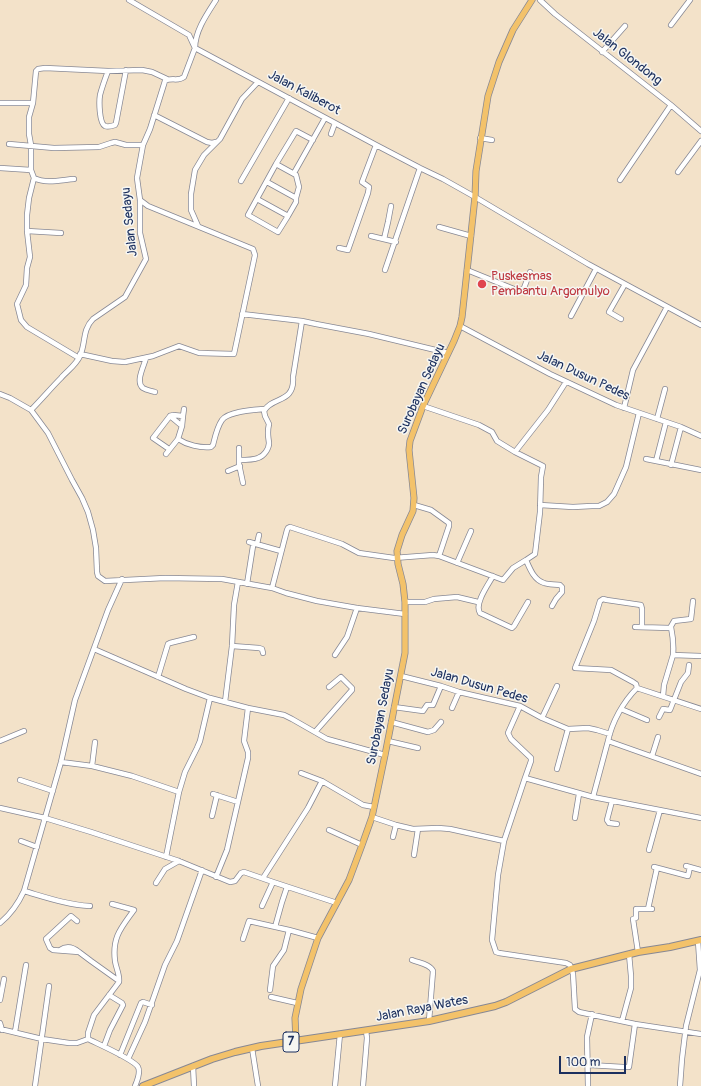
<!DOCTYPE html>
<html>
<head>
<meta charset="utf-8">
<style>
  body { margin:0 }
  #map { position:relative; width:701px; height:1086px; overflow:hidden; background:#f3e2c9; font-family:Pangolin,sans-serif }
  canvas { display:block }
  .scale { position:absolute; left:559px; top:1056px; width:67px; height:18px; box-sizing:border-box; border:2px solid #1b2f5e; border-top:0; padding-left:5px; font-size:12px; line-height:14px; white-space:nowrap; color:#1b2f5e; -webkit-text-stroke:3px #f6f6f2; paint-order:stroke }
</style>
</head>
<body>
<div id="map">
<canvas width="701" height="1086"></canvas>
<div class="scale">100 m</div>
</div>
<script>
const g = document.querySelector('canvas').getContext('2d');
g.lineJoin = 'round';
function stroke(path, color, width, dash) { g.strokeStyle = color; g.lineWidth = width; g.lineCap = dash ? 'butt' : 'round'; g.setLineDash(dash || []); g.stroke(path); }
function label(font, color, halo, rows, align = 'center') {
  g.font = font + ' Pangolin,sans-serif'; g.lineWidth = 3; g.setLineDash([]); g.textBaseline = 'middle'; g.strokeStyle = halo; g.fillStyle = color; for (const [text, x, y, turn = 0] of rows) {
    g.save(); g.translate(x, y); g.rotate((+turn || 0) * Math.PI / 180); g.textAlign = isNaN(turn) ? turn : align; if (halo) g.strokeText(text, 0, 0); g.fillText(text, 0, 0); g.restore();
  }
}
const minor = new Path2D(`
  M129 0 189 35 195 48 376 145 420 168 443 179 475 197 588 264 701 325
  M540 0 555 14 671 105 701 131
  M671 25 690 0
  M602 52 625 26
  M108 71C105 79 102 87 100 95 99 101 99 123 105 126 108 127 112 126 115 125L116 123 126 70
  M0 103H33
  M154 115 207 142 212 143 216 142
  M331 134 335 123
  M480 138 492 140
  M9 144 54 148 99 147 111 143 115 142 126 145H143
  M0 168 31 170V145L29 134V117L33 103 36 71 38 69 45 68 108 71 142 70 152 72 167 79
  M31 170 34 178 29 198 27 215V231L30 257 27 268 26 285 17 304 21 320 27 327 79 358
  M678 172 701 141
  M294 173 325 118
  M34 178C46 184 61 180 74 179
  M620 180 671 105
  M241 181 289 98
  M267 182 296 198 299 187 296 175 276 164 296 131 313 140
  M257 199 288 216 278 232 248 215 276 164
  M288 216 296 202V198
  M198 226 191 210V194L195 170 204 155 220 139 242 99 258 82
  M439 227 471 236
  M27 231 61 233
  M371 236 396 242
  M384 239 388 222 391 206
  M339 248 348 250 368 193 369 187 362 182 376 145
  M385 270 420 168
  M467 270 519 291 524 288 530 272
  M242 314 302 321 316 324 369 334 448 353
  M571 316 596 269
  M621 319 609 312 625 284
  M460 326 550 374 616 405 681 427 701 436
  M80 354 112 361 125 362 153 356 179 346 199 353 234 354 255 255 253 249 148 206 140 200
  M146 358C144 366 135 382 143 388 146 390 152 391 155 392
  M0 394 10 398 31 410 48 433 72 480 82 498 88 512 93 530 96 548 97 572 98 576 105 581 165 578 222 579 272 588 286 593 317 601 357 608 405 614
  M423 406 479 425 492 432 497 441 515 452 548 410 566 382
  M624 408 633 370 667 307
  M31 410C41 400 51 388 61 378 67 371 76 365 80 356 86 343 82 330 93 319L125 297 146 259 140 233V200L137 178 143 145 150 129 165 81C171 77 178 82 184 77L195 48C195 31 207 14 216 0
  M170 416 182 426
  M657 419 665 389
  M178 439 182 426 183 416
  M239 448V464L243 483
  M169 449 153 438 170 416 173 415 183 416 184 409
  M166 454 178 439C187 445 200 448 211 447L213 445C215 437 217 427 222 420 229 411 254 410 265 409
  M646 459 701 470
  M239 460C245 460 253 460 258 458 264 456 269 449 269 443 268 434 267 433 269 424L265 416 264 411C272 396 295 404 293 377L302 321
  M656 461 666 422
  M671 465 681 427
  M228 471 240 466
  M414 505 431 510 449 523V526L439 556
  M540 505 573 507 592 506H599L607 502 614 494 626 467 639 413
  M249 542 281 551
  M257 544 259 535
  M526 560C530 569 534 580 544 583 549 585 555 584 560 585L562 587V592L556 599 552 606
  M457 563 471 531
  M493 576C488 585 474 604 480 613L512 628 514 626 528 602
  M247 584 253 546
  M272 588 287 530 288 528 290 527 342 544 359 553 394 558 433 555 439 556 503 580 513 568 526 560 535 554 540 512 541 477 543 466 515 452
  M405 602H425L434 599 457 597 478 602
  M635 627 670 628 674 621 691 619 693 601
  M671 627C673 637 674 645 673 655
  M232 646 259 648 262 649 263 653
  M94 649 186 689 210 698 248 708 284 715 292 719 327 739 385 755
  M335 655 347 637 357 608
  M401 676 441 686 459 692 520 706 542 718 568 729 588 728 597 730 610 734
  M158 677 168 644 170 643 194 637
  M637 688 636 684 633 682 611 670 575 668 594 621 600 601 603 599 607 600 641 605 642 609V627
  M663 696 664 685 673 655 701 656
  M225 702 232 646 234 605 238 582
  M520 706 508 733 511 739 531 758V761L525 778
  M394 707 423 711 427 705H433L441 686
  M452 708 459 692
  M621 709 647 720
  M701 709 637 688C623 702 612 722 608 741L701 774
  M659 717 663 709 670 710 681 682 688 673 689 665
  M542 718 557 686
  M391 722 428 732 434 730 441 722
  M315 732 352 690V688L341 677 329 687
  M0 741 24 731
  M388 741 418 748
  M652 756 658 737
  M61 762 92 766 132 776 179 792
  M92 766 95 742
  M557 769 568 729
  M301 773 322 781 363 805 374 807
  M20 780 53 791
  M213 794 238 802
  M593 797 608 741
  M612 801 607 820 609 823 617 824
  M0 808 45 818 91 832 179 861 230 882 235 881 241 873 244 872 273 882 337 903
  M212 816 217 795
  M372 817 396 825 413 829 438 828 450 829 504 841
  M575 818 579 794
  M701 818 593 797 525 778 504 841 498 875 492 940 496 952 499 953 566 963 570 965 573 974 575 1009 579 1012 635 1024 701 1034
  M329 830 362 845
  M393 837 396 825
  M21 841 37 847
  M649 850 660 810
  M414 855 418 829
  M166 857 179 792 185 772 197 748 200 741 210 698
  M686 866 701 870
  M654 867 688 876 690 867
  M216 877 227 850 248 758V752L244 741 248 708
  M263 878 308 808 322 781
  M156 883 165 869 179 861
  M24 891C45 897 68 905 90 906
  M262 906 273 882
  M652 909H648L657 868
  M77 921 71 916 46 939 50 948 53 950 79 952 91 961 119 981
  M0 923C11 914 18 904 24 891L61 762 75 700 108 610 122 579
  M275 927 282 902 287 887
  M243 939 249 921 289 930
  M60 950C67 945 73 947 79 952
  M638 952 633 919 636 918V909H648
  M412 960C419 963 430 964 433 971L429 1021
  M270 990 273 966 284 950 289 930 318 938
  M271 997 297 1003
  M0 1000 4 979
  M622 1021 631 988V976L629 954
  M0 1023 2 1030
  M0 1029 42 1039 69 1043H77L88 1039C98 1044 133 1059 138 1067 141 1073 137 1081 135 1086
  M15 1032 26 965
  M88 1039V1033L94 1015 119 982C120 975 116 968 115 961 112 937 121 928 134 910L112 904
  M104 1046 110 1030 123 1005 122 1003 109 995
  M252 1048 258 1086
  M120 1055 141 1003 143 1002 152 1005
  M128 1059 145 1022 165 965 177 941 202 870
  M589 1065 623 1067H629L635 1024
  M193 1066 194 1086
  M35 1086 49 986
  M335 1086 340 1034
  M363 1086 367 1038 366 1031
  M588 1086 587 1037 592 1014
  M680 1086 682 1059 686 1026 700 970 698 941`);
const major = new Path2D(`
  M296 1041 295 1018 301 989 318 938 349 880 362 845 372 817 385 755 405 653V602L403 584 398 564 397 551 402 535 413 511 414 498 409 450 410 441 423 406 454 341 460 326 462 317 475 197 476 171 488 96 499 62 513 30 532 0`);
const highway = new Path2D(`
  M143 1086 212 1059 235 1052 261 1046 429 1021 495 1006 506 1002 571 969 638 952 670 947 701 940`);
stroke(minor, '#878894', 6);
stroke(major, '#878894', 7);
stroke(highway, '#878894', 8);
stroke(minor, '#fff', 4.5);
stroke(major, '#f3c26a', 5.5);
stroke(highway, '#f3c26a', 6);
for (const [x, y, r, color] of [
  [482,284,5,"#e0444e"]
]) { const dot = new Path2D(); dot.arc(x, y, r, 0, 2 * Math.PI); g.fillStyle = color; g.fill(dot); stroke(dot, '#f6f6f2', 1.5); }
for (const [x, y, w] of [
  [291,1042,16]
]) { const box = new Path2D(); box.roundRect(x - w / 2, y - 10, w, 20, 3); g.fillStyle = '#f6f6f2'; g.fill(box); stroke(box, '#1b2f5e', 1); }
label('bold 12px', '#1b2f5e', null, [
  ["7",291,1042]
]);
label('13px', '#1b2f5e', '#f6f6f2', [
  ["Jalan Glondong",627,57,38],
  ["Jalan Kaliberot",304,93,28],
  ["Jalan Sedayu",130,222,-96],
  ["Jalan Dusun Pedes",583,376,25],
  ["Surobayan Sedayu",422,389,-66],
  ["Jalan Dusun Pedes",479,686,16],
  ["Surobayan Sedayu",381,717,-79],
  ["Jalan Raya Wates",422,1009,-11]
]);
label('13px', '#be3a42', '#f6f6f2', [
  ["Puskesmas",491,277],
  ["Pembantu Argomulyo",491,292]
], 'left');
</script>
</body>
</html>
